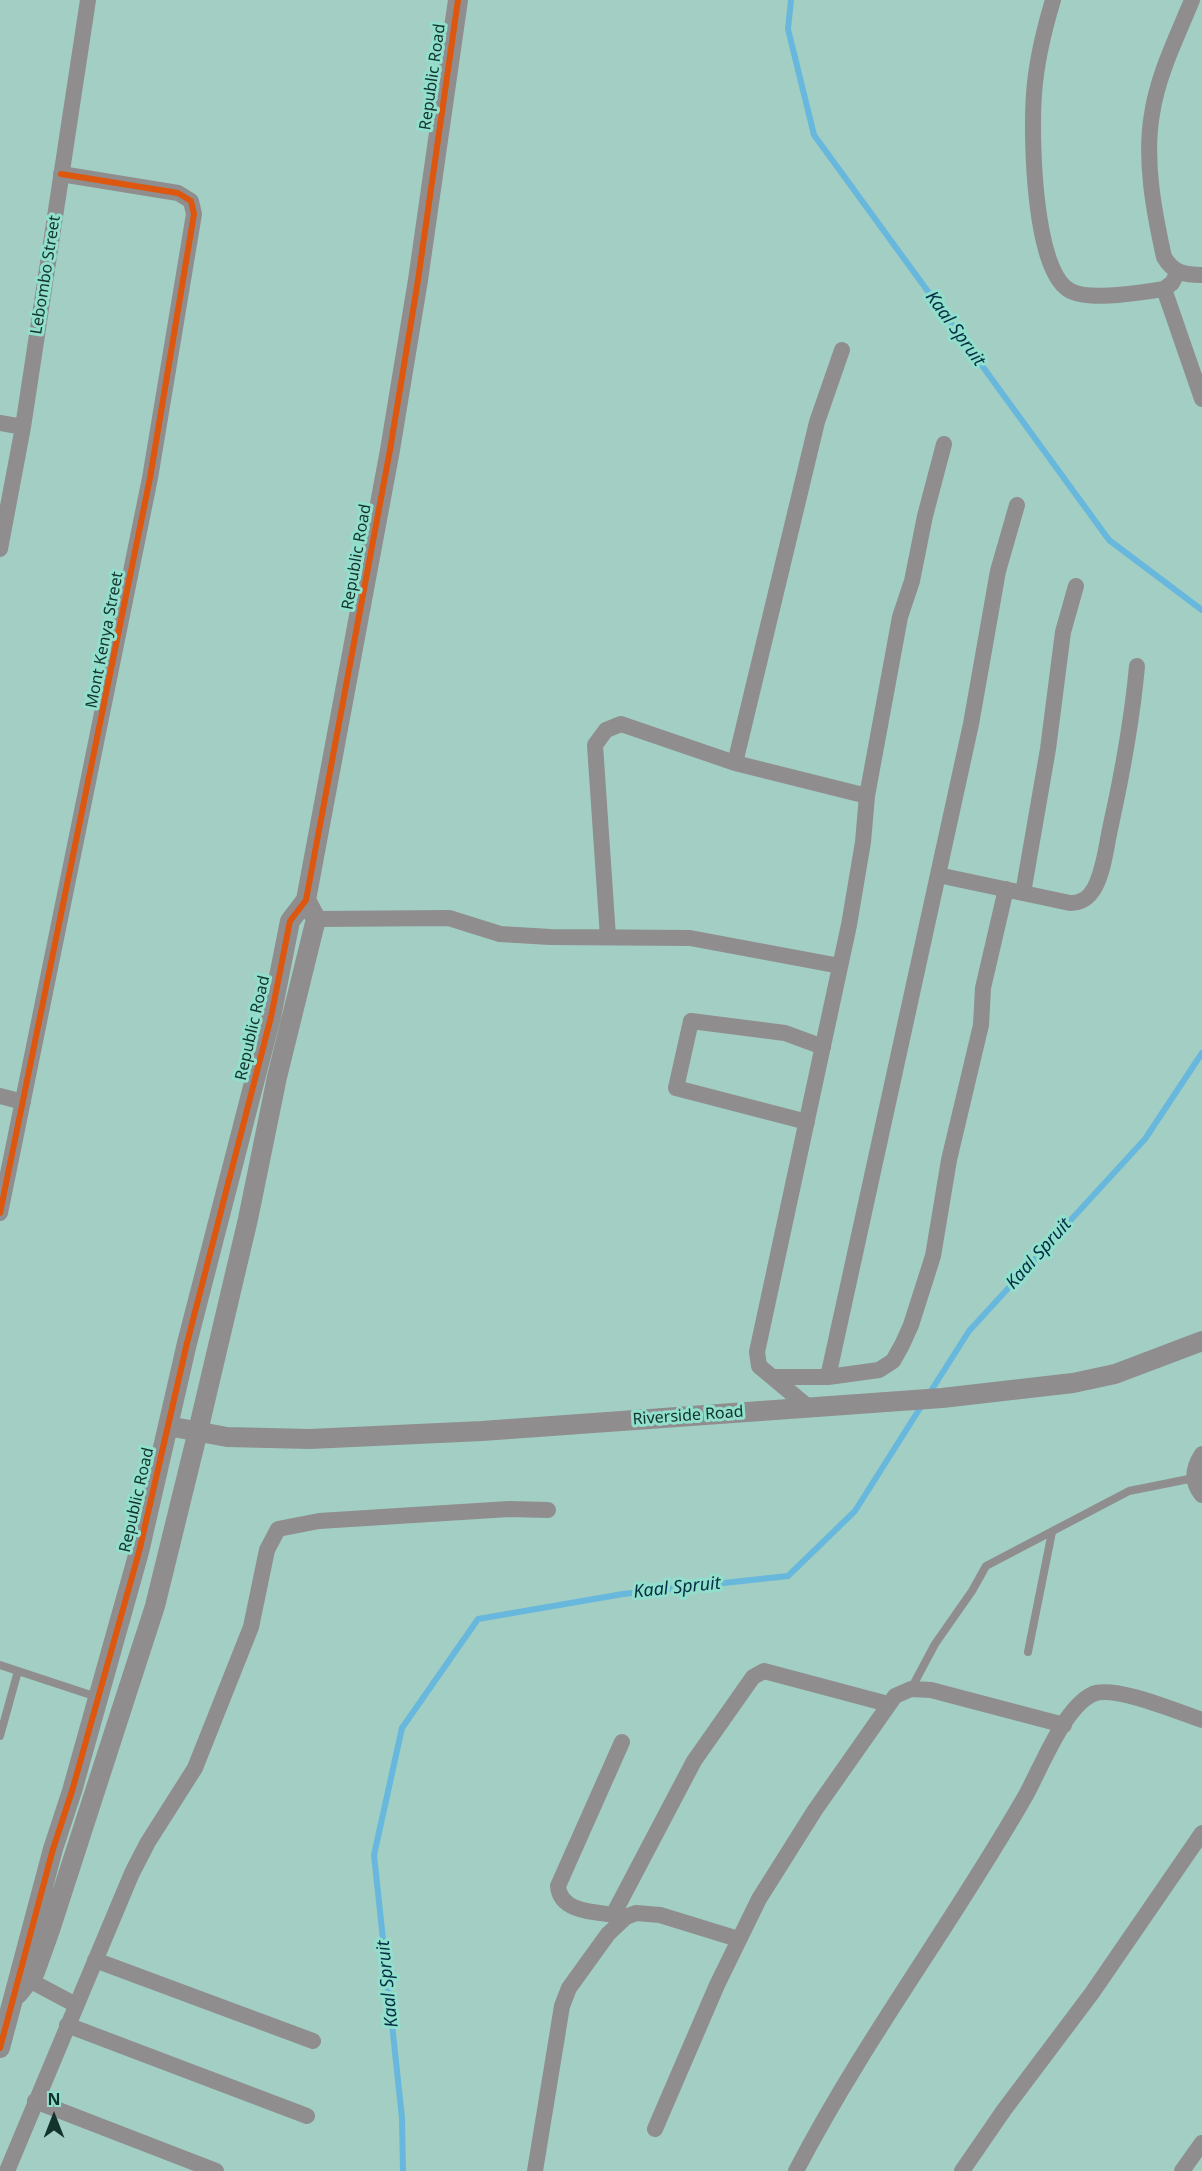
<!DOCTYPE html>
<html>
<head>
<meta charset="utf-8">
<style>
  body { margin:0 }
  #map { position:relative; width:1202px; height:2171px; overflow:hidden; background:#a2cec3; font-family:"Noto Sans",sans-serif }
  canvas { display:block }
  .north { position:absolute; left:24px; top:2087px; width:60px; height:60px; -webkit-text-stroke:4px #91dfcc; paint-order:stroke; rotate:0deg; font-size:16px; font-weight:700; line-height:24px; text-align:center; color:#13342d }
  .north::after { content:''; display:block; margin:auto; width:21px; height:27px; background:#13342d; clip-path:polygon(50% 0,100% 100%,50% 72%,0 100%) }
</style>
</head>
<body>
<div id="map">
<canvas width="1202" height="2171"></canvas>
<div class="north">N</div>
</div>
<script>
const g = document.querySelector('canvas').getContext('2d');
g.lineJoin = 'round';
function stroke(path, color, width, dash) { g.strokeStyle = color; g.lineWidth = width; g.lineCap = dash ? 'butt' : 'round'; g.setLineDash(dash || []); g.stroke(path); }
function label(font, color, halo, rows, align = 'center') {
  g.font = font + ' "Noto Sans",sans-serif'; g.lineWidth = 6; g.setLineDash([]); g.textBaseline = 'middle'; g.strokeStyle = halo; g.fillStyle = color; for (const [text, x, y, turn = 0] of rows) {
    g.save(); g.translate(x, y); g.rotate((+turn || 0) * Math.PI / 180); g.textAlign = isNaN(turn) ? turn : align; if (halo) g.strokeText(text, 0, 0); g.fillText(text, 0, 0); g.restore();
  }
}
stroke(new Path2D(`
  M791 0 788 29 814 135 1109 540 1202 610
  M929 1394 969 1331 1145 1139 1202 1053
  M403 2171 402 2118 374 1855 402 1728 478 1619 623 1594 788 1576 855 1511 922 1405`), '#67b8dc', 6);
stroke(new Path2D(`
  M1028 1652 1052 1532
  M0 1665 97 1697
  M911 1689 935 1644 972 1591 986 1566 1129 1491 1194 1478
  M0 1736 18 1671`), '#8f8d8e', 8);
stroke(new Path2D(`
  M1053 0C1044 30 1036 63 1034 94 1031 134 1033 269 1069 290 1088 302 1142 292 1164 289L1172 283 1178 272
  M1192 0C1177 37 1158 74 1152 114 1144 160 1154 212 1164 257 1173 273 1185 275 1202 275
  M1164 289 1202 399
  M0 423 23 427
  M0 549 23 427 88 0
  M735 763 867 796
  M938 875 1070 903C1082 903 1089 898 1095 887 1104 869 1106 848 1110 829 1122 775 1132 721 1137 666
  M1023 893 1048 749 1063 632 1076 586
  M316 919 449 918 500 934 550 937 690 938 840 966
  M608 937 595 745 606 730 621 724 735 763 817 422 842 350
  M0 1096 23 1102
  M807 1122 676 1088 691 1021 785 1033 823 1047
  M0 1213 150 478 194 214 191 201 178 193 61 174
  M772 1377H828L879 1370 893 1361 902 1345 911 1325 933 1256 949 1160 981 1025 983 988 1006 889
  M828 1377 971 724 998 571 1017 505
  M808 1407 759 1366 757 1352 849 925 863 842 867 796 900 617 912 581 925 516 944 444
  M1202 1454C1193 1468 1190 1481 1202 1495
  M622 1742 558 1886C560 1914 599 1912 622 1916
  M613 1915 694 1761 753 1677 764 1671 888 1704
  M95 1960 313 2041
  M29 1980 76 2005
  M67 2025 307 2116
  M35 2101 216 2171
  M655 2129 717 1985 759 1899 815 1810 895 1696 911 1689 931 1690 1064 1725
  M7 2171 132 1873 148 1842 195 1768 251 1627 267 1550 278 1529 319 1521 509 1509 548 1510
  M535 2171 562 2006 569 1988 608 1934 626 1917 636 1913 660 1915 738 1939
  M796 2171C864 2040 953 1923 1026 1795 1041 1768 1064 1707 1093 1694 1115 1685 1178 1712 1202 1720
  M962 2171 1004 2110 1092 1993 1202 1833
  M1182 2171 1202 2143`), '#8f8d8e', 16);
stroke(new Path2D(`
  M168 1426 227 1437 310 1439 482 1431 942 1398 1073 1383 1115 1374 1202 1341
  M18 1994 35 1972 50 1930 155 1606 198 1431 248 1219 277 1077 316 919 306 900
  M0 2048 53 1849 72 1791 139 1552 187 1343 271 1017 290 921 306 900 390 450 418 280 458 0`), '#8f8d8e', 20);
stroke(new Path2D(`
  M0 1213 150 478 194 214 191 201 178 193 61 174
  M0 2048 53 1849 72 1791 139 1552 187 1343 271 1017 290 921 306 900 390 450 418 280 458 0`), '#dd570e', 6);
label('16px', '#13342d', '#91dfcc', [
  ["Republic Road",433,77,-82],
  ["Lebombo Street",46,275,-81],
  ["Republic Road",357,557,-80],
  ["Mont Kenya Street",105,640,-79],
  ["Republic Road",253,1028,-77],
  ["Riverside Road",688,1416,-4],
  ["Republic Road",137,1500,-77]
]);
label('italic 18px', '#022e44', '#91dfcc', [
  ["Kaal Spruit",955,329,54],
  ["Kaal Spruit",1039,1254,-48],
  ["Kaal Spruit",677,1588,-6],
  ["Kaal Spruit",388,1984,-96]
]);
</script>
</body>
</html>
